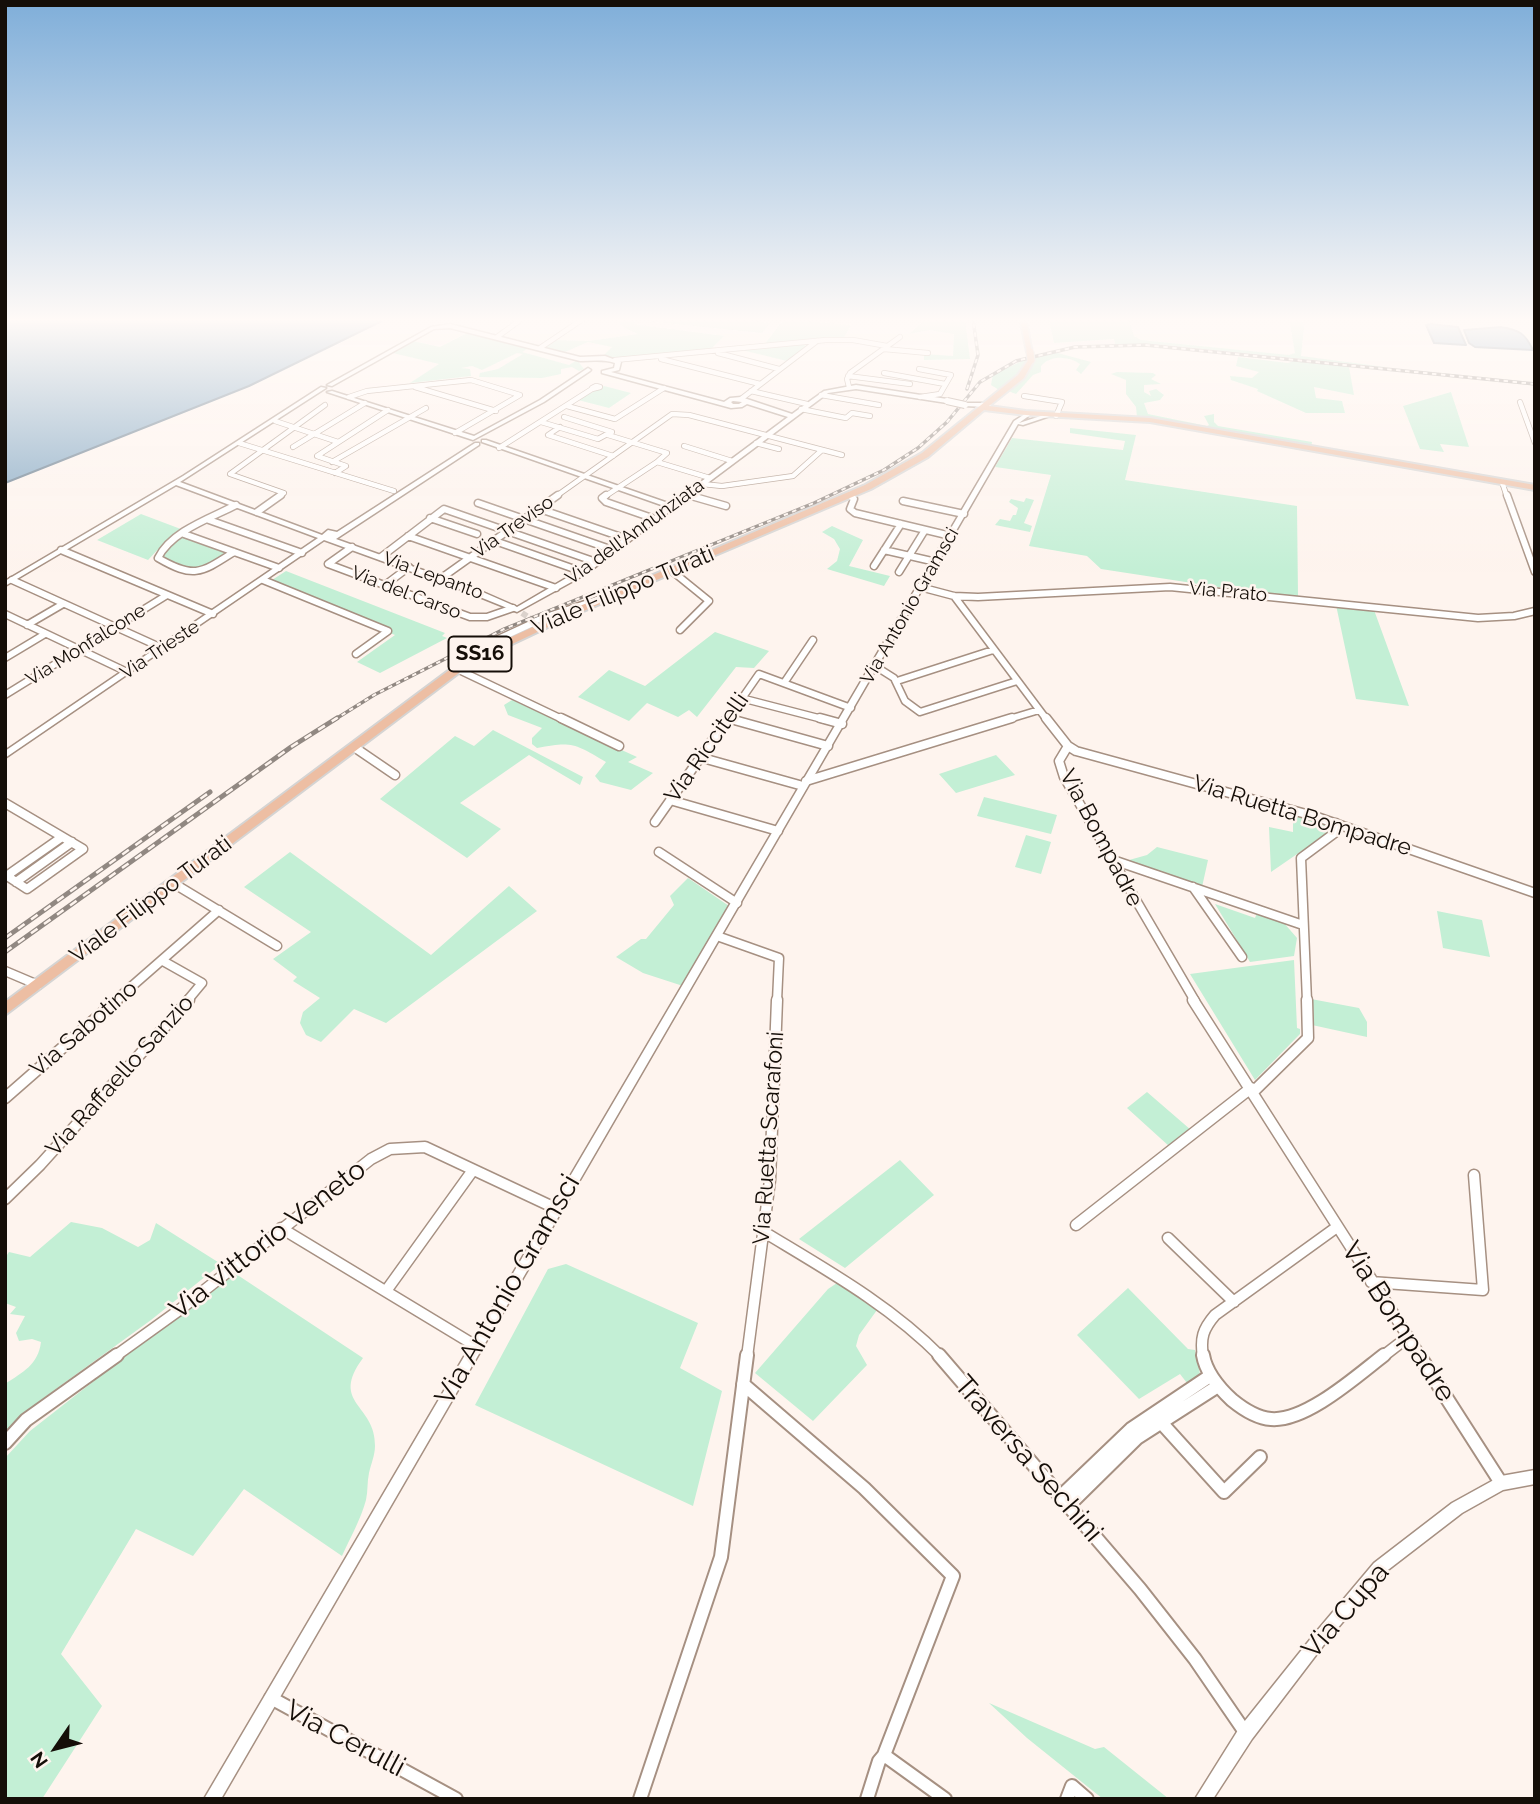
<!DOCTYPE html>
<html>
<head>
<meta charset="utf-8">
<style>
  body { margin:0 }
  #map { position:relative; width:1540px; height:1804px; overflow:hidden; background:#fef4ee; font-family:Raleway,sans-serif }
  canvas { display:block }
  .frame { position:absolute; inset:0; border:7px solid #150e08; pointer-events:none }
  .north { position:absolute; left:21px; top:1713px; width:70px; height:70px; -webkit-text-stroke:5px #fef4ee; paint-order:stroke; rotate:235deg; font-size:19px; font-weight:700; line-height:28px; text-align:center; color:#150e08 }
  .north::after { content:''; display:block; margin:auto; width:24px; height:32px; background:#150e08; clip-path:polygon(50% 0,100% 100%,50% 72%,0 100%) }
</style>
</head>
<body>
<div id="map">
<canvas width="1540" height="1804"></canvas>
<div class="frame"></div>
<div class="north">N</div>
</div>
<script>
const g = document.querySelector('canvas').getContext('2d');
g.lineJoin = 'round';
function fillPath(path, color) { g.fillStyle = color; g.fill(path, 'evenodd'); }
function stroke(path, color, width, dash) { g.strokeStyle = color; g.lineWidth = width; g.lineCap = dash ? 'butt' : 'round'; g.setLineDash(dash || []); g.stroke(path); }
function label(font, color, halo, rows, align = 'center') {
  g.font = font + ' Raleway,sans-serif'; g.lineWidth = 5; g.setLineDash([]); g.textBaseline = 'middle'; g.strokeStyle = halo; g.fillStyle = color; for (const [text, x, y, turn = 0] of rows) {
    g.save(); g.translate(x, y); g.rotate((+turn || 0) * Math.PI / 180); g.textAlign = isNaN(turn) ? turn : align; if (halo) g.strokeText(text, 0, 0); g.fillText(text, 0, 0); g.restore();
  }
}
fillPath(new Path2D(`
  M616 319H636L633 324 724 336 710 350 620 359 604 355 612 347 588 342 565 352 542 347 552 340 589 341 638 334 623 327Z
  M648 319H741L770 323 762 333 646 321Z
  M784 319 851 325 843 339 764 345Z
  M926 319H965L970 359 924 360V354L953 356 954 334 929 330 909 334Z
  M1057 319H1129L1134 336 1141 340 1289 355 1295 353 1289 319H1302L1304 328 1301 356 1392 368 1153 344H1115L1114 339 1054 343 1049 321Z
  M469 332 530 347 522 352 569 365 577 360 584 369 579 371 572 367 561 369V374L542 378 479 377 480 373 498 369 523 354 517 353 482 370 472 366 461 368 470 369 471 376 410 383 439 364 393 353 413 341 440 347Z
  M804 344 806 347 787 361 742 350Z
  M1054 352 1091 362 1081 374 1076 370 1080 364C1068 356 1051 355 1041 366V372L1033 375 1016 394 1008 391 1030 371 1034 356Z
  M1238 357 1288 363 1294 361 1349 367 1354 395 1314 387 1316 398 1342 401 1345 413H1306L1257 391 1258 389 1231 380 1230 376 1252 378 1259 372 1236 366Z
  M1027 359 1022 372 999 390 991 385 993 374Z
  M1117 372 1153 373 1156 375 1151 379 1161 384 1144 385V392L1151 396 1149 391 1156 389 1164 395 1160 400 1144 403 1148 414 1207 426 1209 425 1204 416 1214 414V422L1218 426 1312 442 1311 448 1137 417 1136 407 1126 394V380L1111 374Z
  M604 386 631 393 609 408 578 400Z
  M1451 392 1469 447 1440 444 1444 452 1420 449 1403 406Z
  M1070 428 1136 435 1125 480 1297 506 1298 596 1264 594 1101 569 1087 556 1029 546 1051 475 995 467 1012 438 1123 450 1125 441 1070 433Z
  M1026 498 1034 500 1024 523 1032 526 1030 532 995 525 1000 519 1010 521 1013 515H1016L1018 508 1009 502 1011 499 1024 502Z
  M141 514 186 531 164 543 148 560 97 540Z
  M832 526 863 540 849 566 890 576 884 586 827 569 837 561 840 549 834 539 822 532Z
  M183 536 226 551 225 555 191 573 159 557 174 540Z
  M286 571 445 633 442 636 447 638 380 673 357 662 395 635 390 633 389 628 272 580Z
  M1336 605 1374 610 1409 706 1356 699Z
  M715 632 769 651 754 668 736 667 697 717 689 710 678 717 647 703 629 721 578 697 609 670 645 686Z
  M512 700 637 757 628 762 653 773 631 790 600 782 595 776 606 762C575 744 573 741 537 748L532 744V738L542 728 508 715 504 705Z
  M493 730 583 777 580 785 529 755 460 803 501 829 467 858 380 799 455 736 474 746Z
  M996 755 1015 775 956 793 939 774Z
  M984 797 1057 815 1051 834 977 816Z
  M1293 811 1342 828 1332 830 1271 872 1269 827 1293 832Z
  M1026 835 1051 842 1041 874 1015 867Z
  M1157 847 1208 860 1202 887 1122 862 1147 855Z
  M290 852 431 955 509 886 537 911 386 1023 354 1009 321 1042 306 1035 300 1023 303 1012 320 998 293 981 297 977 273 959 311 932 244 887Z
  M688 878 729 906 683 986 643 973 616 957 641 939H646L674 905 670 896Z
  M1215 904 1255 918 1257 913 1284 923 1297 938 1294 956 1250 962Z
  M1437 911 1482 920 1490 957 1443 948Z
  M1294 960 1297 1028 1300 1029V1034L1255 1080 1190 974Z
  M1311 999 1359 1008 1367 1022V1037L1312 1025Z
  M1147 1092 1191 1130 1170 1147 1127 1108Z
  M900 1160 934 1195 845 1268 799 1239Z
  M71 1222 102 1228 138 1247 150 1240 156 1223 221 1264 151 1320 38 1402 5 1435V1384C23 1372 38 1365 41 1342L32 1339 19 1341 16 1333 25 1316 10 1314 16 1307 5 1303V1258L9 1252 30 1257Z
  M566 1264 698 1323 680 1368 722 1391 693 1506 475 1405 548 1269Z
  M233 1272 363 1358C329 1404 376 1404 375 1446 375 1455 371 1464 369 1473 367 1482 368 1491 366 1500 361 1519 350 1538 342 1556L244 1489 193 1556 136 1529 61 1654 102 1706 42 1799H5V1458L30 1431Z
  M837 1283 877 1310 859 1335 856 1346 867 1365 813 1421 755 1373 828 1289Z
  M1128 1288 1188 1349 1195 1350 1200 1374 1187 1383 1180 1374 1139 1399 1077 1335Z
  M989 1703 1095 1749 1104 1747 1169 1799H1103L1027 1738Z`), '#c3efd5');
const water = new Path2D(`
  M5 319H386L249 386 5 483Z
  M1431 324 1458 327 1466 345 1434 343 1426 325Z
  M1501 327C1519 330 1525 333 1533 350L1475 347 1469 343 1464 330Z`);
fillPath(water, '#81a6c3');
stroke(water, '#61788b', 2);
stroke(new Path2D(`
  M522 613 534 621`), '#dbd2cc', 6, [6, 2.5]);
const minorFar4 = new Path2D(`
  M497 337 519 321
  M540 348 583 319
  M884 349 928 353
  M718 353 779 369
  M661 359 760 384
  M615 360 826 340H853L887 346
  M919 369 951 375 940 394 920 397
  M884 373 945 384
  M848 376 910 384
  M596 386 600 387 592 389V388Z
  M415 387 496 411
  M849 387 847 379 850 373 900 337
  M751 391 807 404
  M821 395 879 405
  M1024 396 1062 402 1056 416
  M349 397 367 391 471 380 520 395 455 433
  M741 399 817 341
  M1520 402 1535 443
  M567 406 615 419 664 388
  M801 409 846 418 852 413 870 416
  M564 417 612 432
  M275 421 338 442
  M541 422 598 439 611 432
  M560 427 548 435 613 456
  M608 435 667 453 657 462 710 478
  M239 443 394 491
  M756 443 779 449
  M684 446 732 461
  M293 447 365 403
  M499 448 592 389
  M332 462 426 408
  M335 473 346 466 317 456 388 410
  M1502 482 1507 497
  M702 484 722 486 793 476 822 450
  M687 495 694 497
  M850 495 852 497
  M278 497 284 493 230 474 325 405
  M555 497 672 414 689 415 842 455
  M604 497 657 462`);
const minorFar3 = new Path2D(`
  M606 495 602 498 606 502 655 519
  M688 495 726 506
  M850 495 854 499 850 509 855 513 951 536
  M1507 495 1535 572
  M903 501 964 514
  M478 503 613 550
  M540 509 627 539
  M257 512 281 495
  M430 518 477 534
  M209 520 302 553
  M184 534 279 568
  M408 536 556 588
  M495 541 583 572
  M352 547 328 564 470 617H487L513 608
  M61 550 213 614
  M884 550 936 562
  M234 552C201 573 194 579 158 558 171 531 211 518 236 505
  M381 557 444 509 596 562
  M874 566 901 524
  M672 571 709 601 680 630
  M899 572 925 530
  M440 579 558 495
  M12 580 162 648
  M263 580 388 631 356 654
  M385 585 409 567
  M920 587 954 596 978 597 1170 587 1478 618 1514 616 1535 611
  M954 596 1047 720
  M5 614 127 672
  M534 621 600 599
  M27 625 63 604
  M482 653 496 640 535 622
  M5 658 45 634
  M875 666 894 678 905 701 920 712 1017 681
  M457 669 564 720
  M897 681 993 650
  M784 683 813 640
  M5 695 167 595
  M741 698 826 720
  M726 718 733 720
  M727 720 759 674 851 708
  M1006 720 1039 710`);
const minorFar2 = new Path2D(`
  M561 718 619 746
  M727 718 828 746
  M820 718 842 724
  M1046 718 1068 746 1076 751 1317 817 1535 893
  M1068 746 1059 761 1064 777 1195 1001
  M354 747 395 775
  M699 757 803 786
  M806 781 1012 718
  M670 800 778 831
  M5 803 83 849 27 889 7 876
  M655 822 728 718
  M659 852 737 903
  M1110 859 1303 925
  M5 877 62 837
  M16 882 72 842
  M173 883 277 946
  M1193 887 1242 957
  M717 936 779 958 777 1001
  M163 961 202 983 187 1001
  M5 971 38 985
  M115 1001 219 910
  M1307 1001 1301 858 1336 832V823`);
const minorFar1 = new Path2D(`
  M1193 1000 1421 1357
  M1253 1092 1308 1038 1307 1000
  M5 1098 117 1000
  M5 1199 40 1165 189 1000
  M1076 1225 1251 1088
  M281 1228 476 1346
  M764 1232C825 1269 890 1305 941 1357
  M1168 1238 1234 1302
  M1371 1282 1483 1290 1474 1175
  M386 1291 473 1170
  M114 1357 178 1311 371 1159 390 1149 425 1147 555 1208
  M747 1357 770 1180 777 1000
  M1203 1357C1200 1338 1203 1329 1215 1315L1337 1227
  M1382 1357 1408 1337`);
const minor = new Path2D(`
  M939 1355 1140 1589 1195 1659 1245 1732
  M1203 1355C1206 1373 1219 1388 1232 1400 1243 1409 1257 1418 1271 1419 1306 1422 1358 1375 1384 1355
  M1419 1355 1501 1483
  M743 1384 864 1488 953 1576 884 1755 879 1761 867 1799
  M1158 1419 1224 1492 1260 1457
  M5 1443 26 1420 117 1355
  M1061 1496 1131 1429 1210 1376
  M1069 1505 1137 1438 1218 1386
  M271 1698 456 1799
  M884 1755 945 1799
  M640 1799 721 1557 747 1355
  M1067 1799 1072 1786 1087 1799`);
const tertiary = new Path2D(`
  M450 324 580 357 605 356 621 362 619 370 611 372 724 402 730 398 741 397 792 414 824 391 856 385 947 399 950 401 947 403 856 389 828 393 586 574 517 612 470 593 324 540 5 758V751L318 538 176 485 5 586V581L183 476 321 387 326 388 180 482 322 535 328 530 337 532 475 443H479V445L336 539 476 589 517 607 580 570 667 507 482 442V440H486L671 504 788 417 747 404 742 407 731 408 602 373V371L614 368 615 363C603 359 592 361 580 361L450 328 434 329 332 386 327 385 431 327ZM733 401 742 402 739 404H733L731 402Z
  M588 368 591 370 590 371 544 402 473 440 327 392 332 391 474 436 540 400Z
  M965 403H988L991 405 988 407 963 406V404Z
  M1025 414 1030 415 1019 423 1047 414 1050 416 1023 425 1018 424 221 1799H204L1014 421Z
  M1535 1470V1484L1503 1490 1462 1513 1384 1573 1326 1642 1252 1739 1213 1799H1195L1240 1727 1316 1632 1374 1563 1452 1503 1501 1476Z`);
const primary = new Path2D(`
  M1020 319H1026L1032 353 1027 352Z
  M1029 359 1034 360 1024 378 989 406 1026 411 1150 418 1535 485V490L1150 422 1026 415 984 410 928 457 871 489 567 618 472 663 5 1015V1002L464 659 561 614 865 485 922 453 1018 375Z`);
stroke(minorFar4, '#a69082', 6);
stroke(minorFar3, '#a69082', 9);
stroke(minorFar2, '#a69082', 11);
stroke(minorFar1, '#a69082', 13);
stroke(minor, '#a69082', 16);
stroke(tertiary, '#a69082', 3);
stroke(primary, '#d5d4d3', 4);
stroke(minorFar4, '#fff', 4.5);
stroke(minorFar3, '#fff', 6);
stroke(minorFar2, '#fff', 8);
stroke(minorFar1, '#fff', 10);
stroke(minor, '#fff', 12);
fillPath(tertiary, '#fff');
fillPath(primary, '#edbea3');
const railFar1 = new Path2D(`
  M967 389 978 355 973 319
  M334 720 374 695 504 629 814 503 884 470 918 448 947 422 980 382 1016 361 1075 347 1145 345 1535 384`);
const rail = new Path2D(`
  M5 938 210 792
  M5 952 291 747 337 718`);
stroke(railFar1, '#918882', 3.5);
stroke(rail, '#918882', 5);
stroke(railFar1, '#fef4ee', 2, [4.5]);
stroke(rail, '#fef4ee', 2.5, [8]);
const tertiaryBridge = new Path2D(`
  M947 401 965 405`);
const primaryBridge = new Path2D(`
  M1030 352 1031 360`);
stroke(tertiaryBridge, '#a69082', 8, []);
stroke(primaryBridge, '#d5d4d3', 9, []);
stroke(tertiaryBridge, '#fff', 6);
stroke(primaryBridge, '#edbea3', 7);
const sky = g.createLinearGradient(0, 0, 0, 572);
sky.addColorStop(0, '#7faed9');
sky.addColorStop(0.56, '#fffaf7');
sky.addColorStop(1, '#fffaf700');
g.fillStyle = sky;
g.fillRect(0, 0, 1540, 572);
label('19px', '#150e08', '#fef4ee', [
  ["Via Treviso",513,527,-35],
  ["Via dell'Annunziata",635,532,-36],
  ["Via Lepanto",433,576,20],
  ["Via Prato",1228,592,5],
  ["Via del Carso",406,593,21],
  ["Via Antonio Gramsci",910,606,-60],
  ["Via Monfalcone",86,645,-32],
  ["Via Trieste",160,650,-34]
]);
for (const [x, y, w] of [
  [480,654,63]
]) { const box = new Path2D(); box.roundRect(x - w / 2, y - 17.5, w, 35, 5); g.fillStyle = '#fef4ee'; g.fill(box); stroke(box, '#150e08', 2); }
label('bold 21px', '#150e08', null, [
  ["SS16",480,654]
]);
label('23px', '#150e08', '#fef4ee', [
  ["Viale Filippo Turati",623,591,-23],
  ["Via Riccitelli",707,748,-55],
  ["Via Ruetta Bompadre",1302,816,17],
  ["Via Bompadre",1101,838,62],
  ["Viale Filippo Turati",151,900,-37],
  ["Via Sabotino",84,1029,-41],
  ["Via Raffaello Sanzio",120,1076,-48],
  ["Via Ruetta Scarafoni",769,1138,-86]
]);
label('28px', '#150e08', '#fef4ee', [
  ["Via Vittorio Veneto",268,1240,-38],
  ["Via Antonio Gramsci",508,1290,-60],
  ["Via Bompadre",1398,1322,57],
  ["Traversa Sechini",1028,1459,49],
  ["Via Cupa",1346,1611,-49],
  ["Via Cerulli",345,1739,28]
]);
</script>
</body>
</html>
